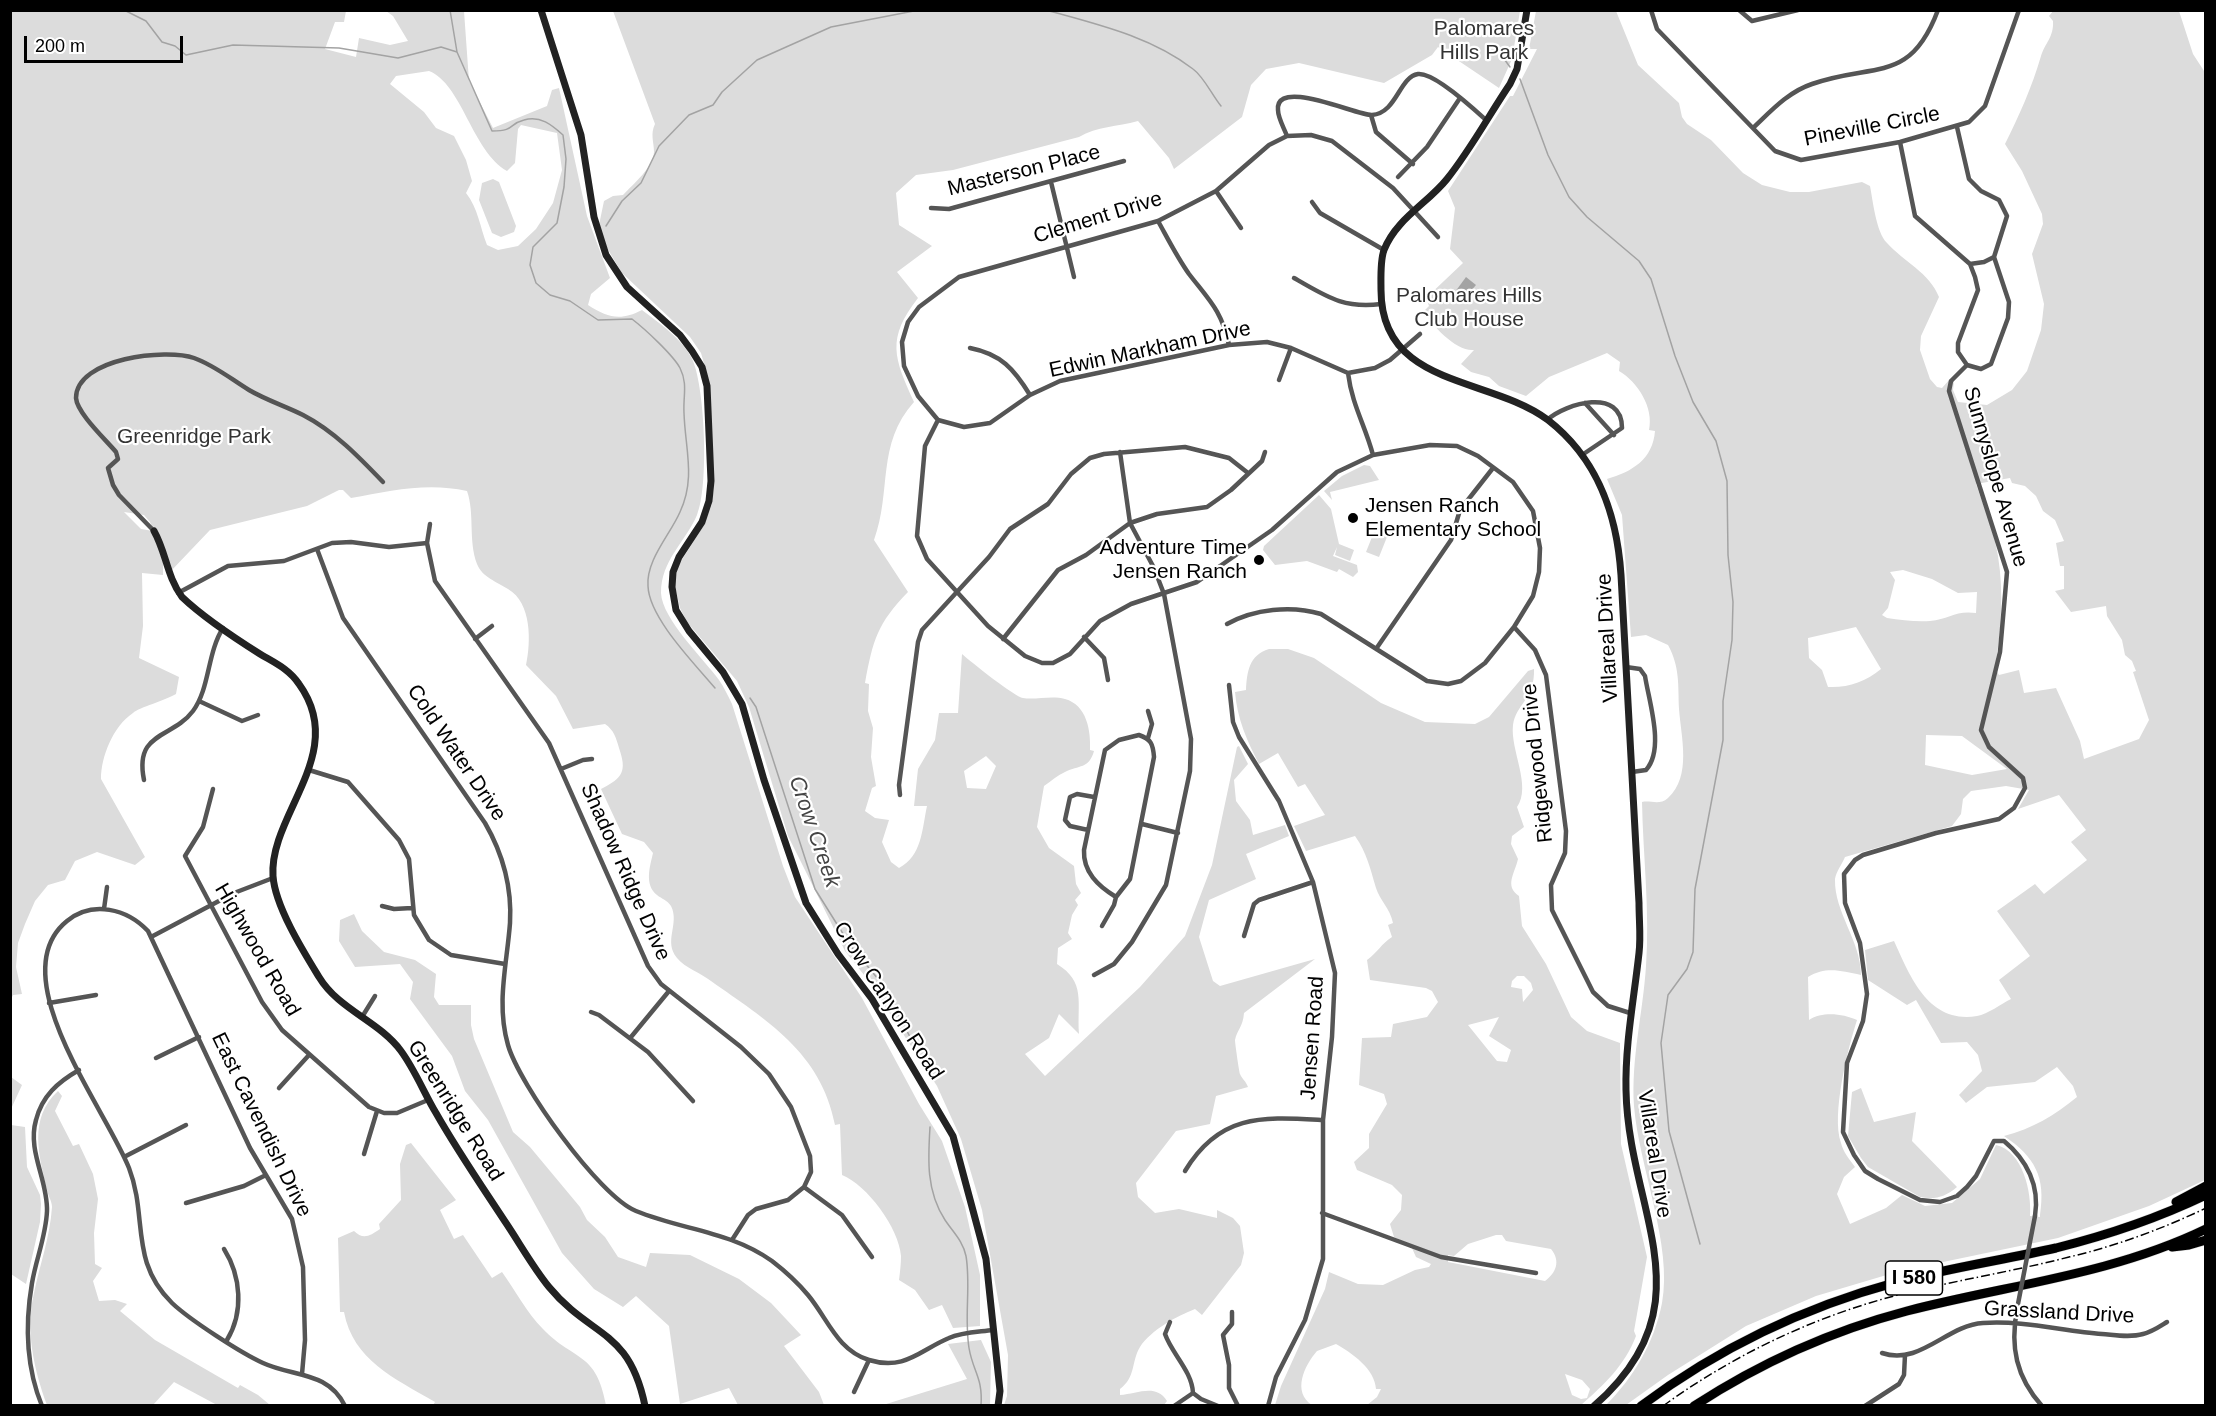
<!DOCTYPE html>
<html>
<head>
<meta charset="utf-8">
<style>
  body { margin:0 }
  #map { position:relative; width:2216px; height:1416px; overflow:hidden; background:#fff; font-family:Helvetica,sans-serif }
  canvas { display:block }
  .frame { position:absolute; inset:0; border:12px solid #000; pointer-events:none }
  .scale { position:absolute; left:24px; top:36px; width:159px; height:27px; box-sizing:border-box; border:3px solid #000; border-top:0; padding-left:8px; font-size:18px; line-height:21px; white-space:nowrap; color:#000; -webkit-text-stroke:4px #fff; paint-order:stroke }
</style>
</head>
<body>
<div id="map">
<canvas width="2216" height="1416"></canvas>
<div class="frame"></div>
<div class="scale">200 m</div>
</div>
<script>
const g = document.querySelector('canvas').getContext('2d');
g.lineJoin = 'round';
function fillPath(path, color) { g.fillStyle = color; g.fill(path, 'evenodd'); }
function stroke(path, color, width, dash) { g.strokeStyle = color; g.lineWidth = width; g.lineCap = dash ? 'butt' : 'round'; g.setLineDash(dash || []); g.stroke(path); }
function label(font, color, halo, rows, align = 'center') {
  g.font = font + ' Helvetica,sans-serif'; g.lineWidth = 4.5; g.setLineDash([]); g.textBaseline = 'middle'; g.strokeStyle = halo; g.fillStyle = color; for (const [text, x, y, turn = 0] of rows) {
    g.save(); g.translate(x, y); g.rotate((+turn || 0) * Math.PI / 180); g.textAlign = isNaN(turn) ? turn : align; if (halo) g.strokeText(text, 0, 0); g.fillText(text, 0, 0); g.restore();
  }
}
fillPath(new Path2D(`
  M2054 10 2179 11 2193 54 2206 74 2205 1180 2149 1206 2058 1238 1900 1271 1816 1296 1746 1326 1668 1375 1626 1405H1606C1634 1377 1654 1343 1662 1303 1673 1246 1639 1167 1634 1106 1631 1058 1643 1013 1646 966 1650 911 1643 856 1642 802 1651 800 1659 806 1668 798 1692 776 1681 737 1679 709 1678 685 1680 667 1668 645L1646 635 1631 637 1622 515 1607 479C1632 472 1653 459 1655 431L1649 430C1654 408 1638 382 1619 371L1620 362 1607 353 1549 377 1526 396 1499 386 1489 377 1471 372 1461 364 1474 350C1457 352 1432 326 1424 311L1429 306 1426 298 1463 263 1450 249 1455 208 1448 191 1510 96H1513L1537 49H1529L1536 11H1616L1638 65 1679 103 1682 117 1687 124 1711 140 1743 173 1762 185 1790 192H1809L1862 182 1870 186C1873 201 1876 232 1887 243 1903 261 1930 273 1939 297L1921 336 1920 350 1930 379 1937 387 1942 388 1950 379 1954 381 1953 390 1958 402 1987 405 2012 390 2027 371 2041 330 2044 304 2032 254 2043 224 2042 214 2022 171 2005 144C2019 116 2032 87 2041 56 2045 43 2054 37 2053 21L2049 16ZM2010 478 2012 483 2025 486 2036 496 2043 511 2055 520 2064 541 2056 543 2060 566H2064V589L2055 591 2071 612 2106 606 2107 616 2122 640 2125 655 2132 661 2136 671 2133 672 2149 720 2139 739 2084 759 2080 741 2056 688 2024 693 2019 670 1999 675 1995 668C2001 632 2004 593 1998 556 1994 532 1984 507 1976 484ZM1903 570 1932 579 1958 593 1977 592 1976 613C1956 610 1949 619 1930 621 1916 622 1901 620 1887 618L1882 615 1888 608 1895 580 1890 572ZM1856 627 1881 669C1865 682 1848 688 1828 687L1822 670 1809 658 1808 638ZM1926 735 1962 736 2007 769 1972 775 1925 765ZM2006 786 2029 790 2018 809 2059 795 2086 830 2071 842 2087 860 2044 894 2035 884 1997 911 2030 956 1999 980 2011 999C2001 1004 1988 1014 1977 1016 1928 1024 1910 976 1894 941L1865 950 1868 980 1907 1005 1916 1000 1941 1043 1967 1042 1978 1055 1982 1071 1959 1095 1966 1103 1987 1087 2035 1082 2057 1067 2073 1086 2077 1097C2055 1115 2032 1129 2004 1136 2035 1157 2046 1177 2040 1215V1217L2030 1216C2032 1193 2023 1151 1996 1145L1980 1179 1952 1203 1925 1206 1902 1195 1886 1208 1850 1224 1837 1194 1844 1177 1855 1167C1850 1160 1843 1152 1841 1143 1831 1115 1848 1048 1857 1020 1843 1014 1823 1011 1809 1020L1808 977C1826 966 1841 971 1861 975 1861 941 1834 912 1835 879 1836 872 1842 864 1845 857L1952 826 1961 814 1963 799 1971 791Z
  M11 11H346L344 22H335L325 49 356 57 359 38 390 45 408 41 393 16 386 11H464L469 81 493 128 547 106 552 90 559 88 587 216 610 278 591 294 588 305C608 318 621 321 642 310 659 323 684 340 693 361 705 390 709 486 697 515 685 543 661 560 661 593 662 619 704 659 719 680 724 687 728 696 732 704L783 866 795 897 862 998 919 1104 942 1141 965 1207 980 1275V1326L953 1328 942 1305 929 1310 915 1290 899 1280C900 1272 901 1264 901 1256 899 1228 867 1185 842 1175L840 1124 835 1125C821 1052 766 1020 711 981 701 973 685 968 677 958 663 941 680 924 671 906 667 900 662 899 657 895 644 885 650 866 653 853L644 842 622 834 601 789C623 778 627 771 619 748 616 738 614 730 605 724L573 729 556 696 526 665C531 642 532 603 508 589 497 582 482 577 477 564 468 540 475 514 467 491 427 482 390 491 351 498L343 490H339L307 506 210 530 170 572 150 522 144 515 124 512 141 529 153 531 163 561V575L142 573 143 626 139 658 179 677 176 694C164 701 140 707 133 713 113 726 101 757 101 779L145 857 135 865 97 852 75 861 65 880 48 885 35 901 25 924 18 943 16 967 22 994 13 995 11 999ZM429 71C462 84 472 151 507 171L515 163 518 129 521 125 557 133 562 170 553 203 536 229 518 246 498 250 487 245C480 227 478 208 466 193L472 181 466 160 454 136 436 128 424 112 390 84 396 76Z
  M613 11H1520L1512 59 1499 88 1438 47 1432 55 1384 83 1299 63 1266 69 1251 85 1242 117 1174 169 1169 158 1138 121C1117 127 1097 126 1079 137L953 170 916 175 896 193 899 225 932 246 897 272 918 298C886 339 894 358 914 402 876 444 892 491 874 540L908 592C877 624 873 640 865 683L869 684 868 711 873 728 871 757 876 786 872 788 865 811 875 818 889 820 882 842 891 862 899 868C922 856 922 829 927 806H914L918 769 935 740 939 713H958L962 654C971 662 1015 697 1023 698 1036 700 1052 695 1065 699 1087 705 1091 731 1090 750L1094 751C1089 769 1079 765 1065 772 1058 775 1051 781 1044 786L1037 827 1049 848 1074 866 1076 884 1081 893 1075 900 1078 905 1072 915 1068 933 1072 939 1058 948 1057 964C1086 982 1077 1002 1079 1034L1059 1014 1049 1038 1025 1054 1045 1076 1140 987 1185 936 1212 865 1237 747 1239 746 1248 764 1234 780 1236 801 1250 820 1253 835 1285 825 1289 836 1246 854 1256 879 1209 900 1199 937 1213 981 1220 986 1315 959 1244 1013C1243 1027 1237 1030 1235 1040 1235 1043 1239 1071 1240 1074 1242 1079 1246 1081 1248 1087L1216 1096 1210 1124 1176 1131 1136 1183 1138 1197 1155 1213 1179 1209 1217 1218V1210L1233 1218 1240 1226 1244 1253 1241 1265 1202 1315 1195 1309C1177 1316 1151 1330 1140 1347 1131 1362 1136 1377 1120 1389V1395C1137 1394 1156 1383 1167 1401L1164 1405H1004L1007 1396 1008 1355 982 1210 961 1139 937 1086 868 980 845 951 803 866 788 836 749 707 737 681 687 622 680 608 674 582 676 569 704 525 712 504 714 485 709 381 701 353 690 337 622 273 604 243 599 225 604 201 613 196 623 195C633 184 653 168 654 152 654 142 650 134 655 124ZM986 756 996 766 986 789 967 788 964 771Z
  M493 179 499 182 516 226 514 232 501 237 492 233 479 200 482 183Z
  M1364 465 1370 466 1379 480 1330 492 1332 500 1324 491 1342 476Z
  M1319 495 1331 509 1339 544 1354 550 1350 561 1335 555 1337 547 1333 556 1357 565 1358 572 1353 577 1339 569 1337 572 1307 561 1275 565 1263 550 1264 546Z
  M1374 532 1387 537 1379 557 1366 552Z
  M1269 649H1288L1314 658 1381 703 1425 722 1475 724 1489 717 1528 671 1534 669C1535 699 1516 704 1513 725 1510 750 1532 786 1517 807L1524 827 1512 836 1511 844 1518 859C1515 873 1504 886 1519 896L1522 926 1546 964 1571 1017 1587 1031 1620 1043 1621 1144 1647 1257 1634 1331 1636 1336C1625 1365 1604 1385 1581 1405H1367L1377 1397 1381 1389H1376C1375 1369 1352 1353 1336 1344L1317 1351C1304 1366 1292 1392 1312 1405H1275L1281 1386 1325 1289 1329 1272 1358 1284 1383 1285 1415 1270 1429 1267 1431 1264 1416 1257 1411 1246 1394 1237 1390 1224 1401 1210 1402 1195 1392 1185 1357 1170 1354 1162 1369 1148V1134L1387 1104 1384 1094 1359 1085 1362 1038 1391 1037 1393 1024 1427 1017 1438 1002 1432 991 1426 988 1370 980 1367 960C1377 953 1382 943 1392 937L1388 925 1393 923C1390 908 1380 901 1376 888 1370 868 1367 853 1355 836L1306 851 1294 826 1325 815 1305 784 1298 787 1278 753 1259 764C1247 741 1237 718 1235 692L1246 690C1247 672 1249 655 1269 649ZM1517 976H1524L1531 983 1533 990 1523 1002 1522 989 1511 987 1512 981ZM1499 1017 1489 1036 1511 1050 1507 1062 1497 1061 1468 1025ZM1496 1235H1502L1506 1241 1551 1249C1561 1261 1556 1273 1545 1281L1448 1262V1255L1454 1256 1468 1244ZM1565 1374 1582 1380 1590 1389 1587 1398 1581 1399 1572 1395Z
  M354 914 362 931 384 952 415 960 436 974 434 997 439 1005H471V1025L474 1039 513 1132 530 1147 580 1207 587 1220 605 1237 618 1257 646 1267 650 1253 690 1255 739 1279 771 1303 801 1335 784 1346 819 1392 824 1405H738L729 1388 680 1404 669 1326 636 1296 623 1307 594 1289 562 1253 488 1120 465 1091 452 1056 410 999 413 982 400 964 355 967 339 941 340 920Z
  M11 1077 22 1085 11 1109Z
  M1861 1088 1874 1122 1916 1112 1912 1141 1957 1187C1945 1197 1935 1200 1920 1197L1868 1167 1861 1158 1848 1136 1852 1092Z
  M58 1091 62 1096 55 1111 73 1146 79 1144 93 1174 98 1199 94 1233 95 1264 102 1268 93 1281 99 1301 115 1300 127 1304 120 1311 155 1340 238 1388 240 1385 258 1395 270 1405H217L174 1382 153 1405H47C34 1370 25 1330 34 1293 40 1264 50 1237 52 1207 52 1201 48 1196 47 1190 39 1155 28 1119 58 1091Z
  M11 1125 25 1127 27 1167 40 1195 41 1204 40 1222 26 1284 11 1274Z
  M411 1143 456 1200 440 1210 454 1239 463 1235 492 1278 502 1272C515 1290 527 1313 543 1329 575 1362 596 1351 606 1405H433L435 1402C394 1378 353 1360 344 1312H340L338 1238 354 1231C363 1240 370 1236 380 1229L379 1224 401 1200 400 1164 406 1145Z
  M981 1340 991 1362 990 1405H883L967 1379 948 1344Z`), '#dcdcdc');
fillPath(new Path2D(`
  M1466 277 1476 285 1465 298 1455 292Z`), '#a3a3a3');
stroke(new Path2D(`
  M124 10 146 21 162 42 175 46 186 55 233 45 339 48 398 58 441 47 457 52
  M450 10 457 52 492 131C516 131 508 124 524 120 540 115 552 125 563 135L566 159 564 187 557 223 533 247 530 265 536 283 550 295 570 301 598 320 632 319C645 329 673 355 680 368 688 384 683 396 684 413 685 448 696 478 680 512 670 535 646 560 648 586 649 618 695 664 715 688
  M1046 10C1096 24 1150 36 1193 69 1204 77 1212 95 1221 106
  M1499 52 1510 67
  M1520 79 1548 155 1569 197 1587 217 1639 261 1651 279 1675 356 1693 402 1716 441 1727 481 1728 555 1733 602 1732 640 1723 701V740L1695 889 1693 952 1687 969 1668 995 1661 1043 1669 1131 1700 1244
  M606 226 622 201 641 183 659 146 689 115 713 105 722 92 757 60 831 27 919 10
  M750 698 756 707 815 889 850 945 883 985 922 1060
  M930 1127C928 1159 926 1191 945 1220 953 1232 963 1241 966 1256 971 1285 964 1317 969 1348 973 1372 983 1377 981 1406`), '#a3a3a3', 1.5);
const highway = new Path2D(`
  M2176 1202 2206 1186
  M2172 1247 2189 1245 2206 1240
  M1641 1406C1717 1349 1805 1307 1897 1282 1949 1268 2003 1260 2056 1248 2108 1235 2158 1218 2206 1195
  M1694 1406C1760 1363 1831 1331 1907 1311 2007 1285 2111 1275 2206 1229`);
stroke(highway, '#dbdbdb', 10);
stroke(new Path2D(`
  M1651 10 1657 29 1775 151 1801 160 1900 142 1969 122 1985 106 2019 10
  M1739 10 1752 21 1798 10
  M1371 115 1376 132 1413 164
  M1957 127 1969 179 1981 191 1999 200 2007 216 1994 257 2009 302 2008 318 1991 364 1981 369 1967 365
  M1753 128C1771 111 1788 92 1812 84 1874 62 1910 85 1938 10
  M1287 136C1284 128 1278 118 1278 110 1275 77 1358 116 1372 115 1397 113 1399 77 1418 74 1434 72 1474 109 1486 120
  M1900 142 1915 216 1970 264 1975 277 1978 290 1958 343V352L1967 365
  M1398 177 1427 147 1460 98
  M1051 182 1074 277
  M1216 191 1241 228
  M1312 202 1320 213 1384 250
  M931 208 949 209 1124 161
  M1158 221C1168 239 1177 257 1189 274 1209 300 1222 311 1229 345
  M1970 264 1984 262 1994 257
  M1294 278C1326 296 1343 309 1381 304
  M1420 334 1390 360 1375 368 1348 373 1291 348 1267 342 1229 345 1060 381 1030 395 990 423 964 427 938 420 918 396 904 366 902 342 908 322 919 307 959 277 1158 221 1216 191 1269 145 1287 136 1311 135 1332 141 1393 188 1438 237
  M970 348C1001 354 1014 369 1030 395
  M1967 365 1951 381 1949 391 2007 572 2000 652 1981 730 1989 747 2023 778 2025 788 2014 808 1999 819 1936 833 1863 855 1855 860 1844 874 1845 903 1860 943 1867 994 1863 1021 1847 1063 1843 1132 1854 1155 1865 1171 1878 1179 1920 1200 1940 1202 1957 1196 1967 1187 1976 1176 1994 1141H2004C2027 1160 2040 1186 2035 1216
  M1348 373C1352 405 1365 425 1373 455
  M1279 380 1291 348
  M1585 403 1614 435
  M938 420 925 446 917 536 927 559 988 626 1025 656 1042 663H1053L1070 654 1100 621 1131 604 1197 582 1272 530 1337 472 1373 455 1430 445 1457 446 1478 456 1513 482 1533 511 1540 548 1539 572 1533 596 1514 627 1485 663 1461 681 1448 684 1427 681 1321 614C1291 605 1254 609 1227 624
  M1547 420C1566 403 1622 387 1622 428L1582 455
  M430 524 427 543 435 581 549 743 648 966 661 984 741 1047 769 1074 791 1107 810 1156 811 1172 804 1187 788 1200 756 1209 748 1215 732 1240
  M154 531 119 495 113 485 108 468 118 459 116 452C106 440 77 413 76 398 76 358 167 348 194 358 214 365 231 379 249 390 266 400 285 406 303 415 334 431 359 457 383 482
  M317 549 343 618 485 823C503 854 512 888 510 923 507 964 496 1004 508 1045 519 1084 599 1196 636 1211 682 1230 730 1231 772 1261 785 1271 798 1283 808 1295 828 1319 837 1350 869 1360 905 1371 920 1350 949 1338 962 1332 979 1332 993 1330
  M178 593 228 566 284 561 332 543 351 542 389 547 427 543
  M1514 627 1535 650 1546 675 1566 831 1565 853 1551 885 1552 910 1593 992 1608 1006 1630 1013
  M1084 637 1104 658 1108 680
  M475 639 492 626
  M1003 639 1058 570 1086 555 1130 523 1157 514 1207 507 1231 490 1262 461 1265 452
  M1376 649 1451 540 1460 510 1493 468
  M1626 667 1640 669 1645 676C1649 702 1665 749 1646 770L1632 772
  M1229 685 1233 722 1239 737 1279 801 1313 882 1335 973 1332 1037 1323 1120V1259L1305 1320 1276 1377 1268 1406
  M199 701 242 721 258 715
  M1148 711 1152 724 1148 738
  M1139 735C1151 739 1153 744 1154 757L1130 879 1116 897C1098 886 1083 872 1084 850L1105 750 1119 740Z
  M561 769 583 760 592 759
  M309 770 348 782 399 840 409 859 414 915 429 940 451 955 505 964
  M144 780C134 731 172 739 193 711 210 688 207 653 223 628
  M213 789 203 827 185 856 262 1002 282 1030 369 1107 384 1113H397L428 1100
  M900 795 899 785 918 642 922 630 989 557 1010 529 1048 504 1071 474 1090 458 1104 454 1185 447 1229 458 1248 473
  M1142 824 1178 833
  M1088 830 1070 826 1065 820 1070 797 1077 794 1094 797
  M382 906 394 909 412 908
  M104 909 107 887
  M1102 926 1114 905 1116 897
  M1244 936 1254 904 1259 900 1313 882
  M151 937 234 893 273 878
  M1094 975 1114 964 1132 942 1166 885 1190 771 1191 739 1164 594 1154 568 1130 523 1120 452
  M49 1003 96 995
  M591 1012 599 1015 648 1052 693 1101
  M362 1017 375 996
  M631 1037 669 991
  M156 1058 199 1037
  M279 1088 309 1055
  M364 1154 377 1111
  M124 1157 186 1125
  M1185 1171C1220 1113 1263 1117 1323 1120
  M804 1187 842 1215 872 1257
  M186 1203 244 1186 266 1175
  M1322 1213 1441 1257 1536 1273
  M224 1249C241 1276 244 1312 227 1340
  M2017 1309C2010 1347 2016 1377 2042 1406
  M1232 1312V1324L1223 1335 1229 1365V1388L1238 1406
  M1170 1322 1165 1334C1172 1354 1192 1371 1193 1393
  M1882 1353C1920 1366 1947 1325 1983 1323 2022 1320 2063 1331 2102 1334 2115 1335 2130 1338 2143 1334 2152 1332 2159 1327 2167 1322
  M302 1374 305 1340 303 1267 292 1219 250 1148 148 931C127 909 93 900 67 921 0 975 106 1109 129 1168 148 1217 129 1261 172 1303 190 1320 241 1353 263 1363 293 1377 328 1371 345 1406
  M854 1392 869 1360
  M42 1406C26 1367 25 1324 32 1283 36 1259 46 1236 47 1211 48 1180 27 1151 36 1120 42 1096 58 1082 79 1070
  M1174 1406 1193 1393 1201 1399 1218 1406
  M1865 1406 1899 1384 1904 1375 1905 1355`), '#555', 4.5);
stroke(new Path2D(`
  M541 10 581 135 594 217 606 255 627 287 680 335 692 351 702 367 707 386 711 481 709 501 702 522 679 557 673 572 672 587 676 610 689 631 723 672 742 704 764 780 806 903 838 954 872 999 953 1136 986 1259 1000 1391 998 1406
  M1527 10 1517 69 1510 84C1489 115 1471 149 1447 179 1428 203 1396 219 1384 250 1380 261 1381 278 1381 290 1381 388 1490 376 1548 420 1598 459 1617 514 1621 575L1639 903C1639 920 1641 937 1639 953 1634 999 1625 1044 1626 1090 1628 1212 1711 1304 1594 1406
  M154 531C166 552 167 577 182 597 204 618 233 637 260 654 275 663 289 669 299 684 349 753 269 814 273 876 275 906 303 951 319 977 339 1010 379 1021 401 1051 415 1070 424 1093 436 1113 457 1150 481 1185 504 1220 519 1242 532 1266 549 1287 591 1338 629 1328 645 1406`), '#222', 7);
stroke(highway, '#000', 9);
stroke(new Path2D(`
  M1663 1406C1729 1358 1805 1321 1883 1299 1944 1282 2007 1273 2069 1257 2116 1246 2162 1229 2206 1208`), '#000', 1.5, [9, 3, 1.5, 3]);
stroke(new Path2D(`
  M2017 1309 2035 1216`), '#555', 4.5);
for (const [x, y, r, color] of [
  [1353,518,6,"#000"],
  [1259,560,6,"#000"]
]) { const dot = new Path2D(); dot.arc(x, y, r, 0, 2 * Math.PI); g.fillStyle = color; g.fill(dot); stroke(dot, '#fff', 2); }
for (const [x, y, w] of [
  [1914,1278,57]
]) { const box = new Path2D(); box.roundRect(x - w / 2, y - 17, w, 34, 4.5); g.fillStyle = '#fff'; g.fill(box); stroke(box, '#000', 1.5); }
label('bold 20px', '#000', null, [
  ["I 580",1914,1278]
]);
label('21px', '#333', '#fff', [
  ["Palomares",1484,29],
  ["Hills Park",1484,53],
  ["Palomares Hills",1469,296],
  ["Club House",1469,320],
  ["Greenridge Park",194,437]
]);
label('21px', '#000', '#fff', [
  ["Pineville Circle",1872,127,-11],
  ["Masterson Place",1024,171,-14],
  ["Clement Drive",1098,218,-17],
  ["Edwin Markham Drive",1150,350,-12],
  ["Sunnyslope Avenue",1995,477,74],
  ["Villareal Drive",1608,638,-93],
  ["Cold Water Drive",456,753,56],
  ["Ridgewood Drive",1538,763,-96],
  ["Shadow Ridge Drive",625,872,66],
  ["Highwood Road",257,950,60],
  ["Crow Canyon Road",888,1001,57],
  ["Jensen Road",1313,1038,-86],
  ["Greenridge Road",455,1111,58],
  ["East Cavendish Drive",261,1125,64],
  ["Villareal Drive",1654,1154,81],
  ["Grassland Drive",2059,1313,3]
]);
label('21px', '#000', '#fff', [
  ["Jensen Ranch",1365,506],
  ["Elementary School",1365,530],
  ["Adventure Time",1247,548,"right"],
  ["Jensen Ranch",1247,572,"right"]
], 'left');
label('italic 22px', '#444', '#fff', [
  ["Crow Creek",814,832,71]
]);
</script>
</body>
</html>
